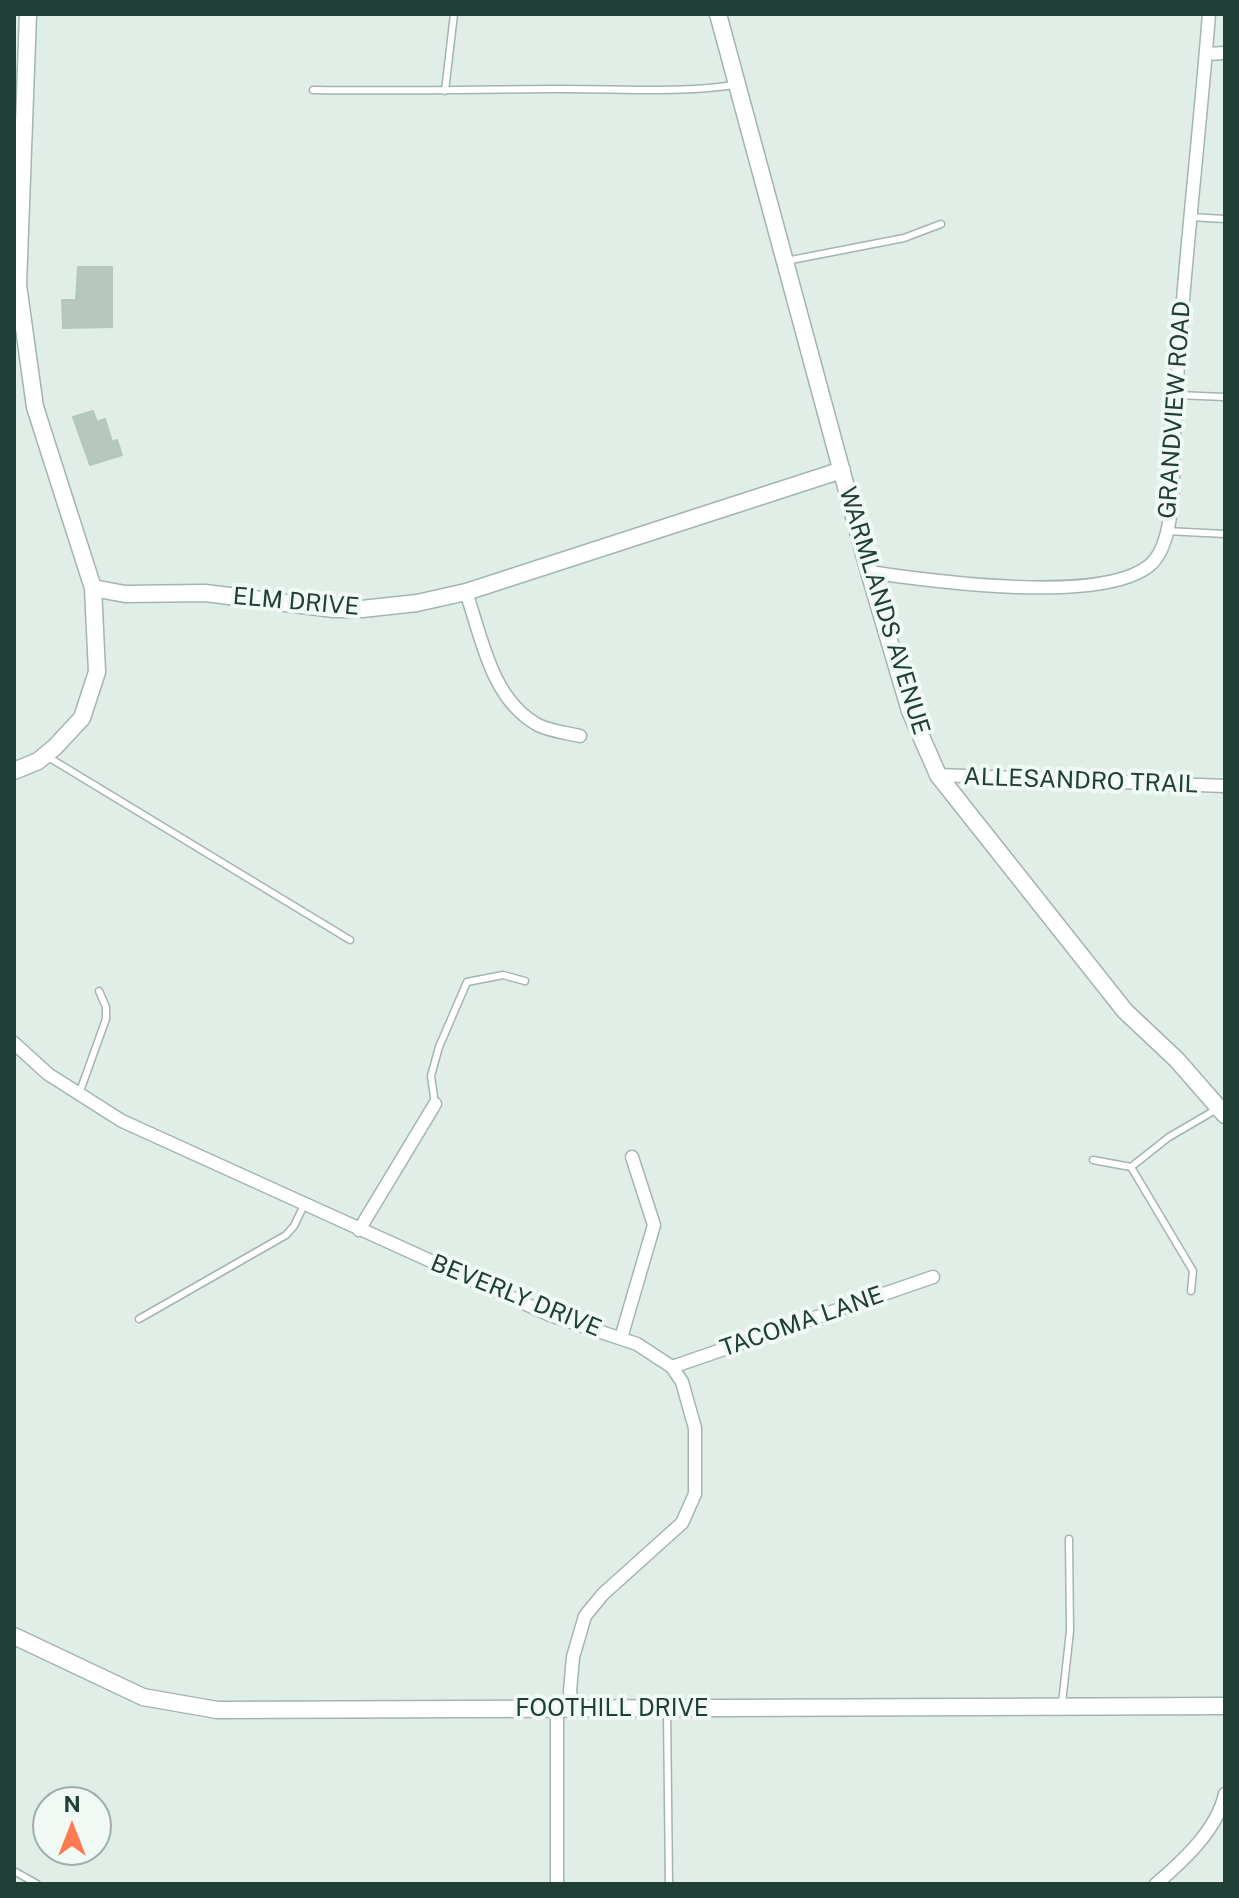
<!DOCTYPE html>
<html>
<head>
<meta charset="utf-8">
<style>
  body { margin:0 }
  #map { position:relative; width:1239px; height:1898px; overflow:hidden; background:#e1ede7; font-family:"Public Sans",sans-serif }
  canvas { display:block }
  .frame { position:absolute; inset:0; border:16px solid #203f37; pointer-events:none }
  .north { position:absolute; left:32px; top:1786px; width:80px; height:80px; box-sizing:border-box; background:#f1f9f5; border:2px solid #9dafa9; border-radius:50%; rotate:0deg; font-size:22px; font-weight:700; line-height:32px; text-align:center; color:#203f37 }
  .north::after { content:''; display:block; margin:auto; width:28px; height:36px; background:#fd7b4f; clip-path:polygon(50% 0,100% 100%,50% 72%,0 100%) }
</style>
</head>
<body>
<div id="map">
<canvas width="1239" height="1898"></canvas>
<div class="frame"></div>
<div class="north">N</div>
</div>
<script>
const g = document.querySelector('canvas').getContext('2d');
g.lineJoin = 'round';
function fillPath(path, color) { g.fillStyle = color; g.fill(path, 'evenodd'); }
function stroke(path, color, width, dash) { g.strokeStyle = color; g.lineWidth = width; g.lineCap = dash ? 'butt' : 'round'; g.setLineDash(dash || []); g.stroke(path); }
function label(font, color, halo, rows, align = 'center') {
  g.font = font + ' "Public Sans",sans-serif'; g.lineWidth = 8; g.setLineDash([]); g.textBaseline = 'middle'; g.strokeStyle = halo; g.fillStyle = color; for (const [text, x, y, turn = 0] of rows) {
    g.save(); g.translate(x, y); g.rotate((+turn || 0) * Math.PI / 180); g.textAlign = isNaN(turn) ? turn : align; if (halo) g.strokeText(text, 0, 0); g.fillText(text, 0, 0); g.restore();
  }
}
const building = new Path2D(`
  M78 267H112V327L63 328 62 300H76Z
  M93 411 97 422 105 419 112 442 117 440 122 455 90 465 73 417Z`);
fillPath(building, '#b6c7c0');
stroke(building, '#b2c7be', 2);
const service = new Path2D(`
  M313 90C393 91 473 90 552 89 614 88 674 94 735 85
  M445 91 454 14
  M1190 217 1225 219
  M786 261 904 238 941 224
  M1176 395 1225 397
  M1166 531 1225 534
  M48 757 350 940
  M79 1094 106 1019V1007L99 991
  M435 1104 431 1076 439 1047 467 982 503 975 525 981
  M1093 1160 1131 1167 1193 1271 1191 1291
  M1131 1167 1169 1137 1217 1109
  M139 1319 286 1235 294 1226 304 1205
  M1062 1703 1070 1631 1069 1539
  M667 1712 669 1884
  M14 1871 37 1884`);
const minor = new Path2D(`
  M1206 54 1225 53
  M869 572C930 581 1102 605 1150 565 1177 542 1172 471 1174 437 1180 296 1198 155 1209 14
  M466 592C482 638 491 699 538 725 550 731 567 733 580 736
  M938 775 1225 786
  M14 1043 48 1074 122 1121 550 1315 637 1344 672 1367 682 1382 695 1428V1494L682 1523 603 1594 585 1616 573 1657 570 1691 573 1709
  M359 1230 435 1104
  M621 1338 654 1225 632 1157
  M672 1367 933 1277
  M557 1709V1884
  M1156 1884C1183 1861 1217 1830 1225 1794`);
const tertiary = new Path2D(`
  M718 14 869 572 910 711 938 775 1125 1011 1177 1060 1225 1115
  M93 588 125 594 205 593 334 609H362L417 603 466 592 842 470
  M14 771 38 761 55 747 82 718 97 672 93 588 35 407 18 285 28 14
  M14 1636 143 1697 217 1710 1225 1706`);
stroke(service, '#a3b5af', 9);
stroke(minor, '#a3b5af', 15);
stroke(tertiary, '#a3b5af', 19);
stroke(service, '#fff', 6);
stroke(minor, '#fff', 12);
stroke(tertiary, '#fff', 16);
label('24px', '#203f37', '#f1f9f5', [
  ["GRANDVIEW ROAD",1175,410,-86],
  ["ELM DRIVE",296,602,5],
  ["WARMLANDS AVENUE",884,611,73],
  ["ALLESANDRO TRAIL",1081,781,2],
  ["BEVERLY DRIVE",516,1296,22],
  ["TACOMA LANE",802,1322,-19],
  ["FOOTHILL DRIVE",612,1709]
]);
</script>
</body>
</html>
